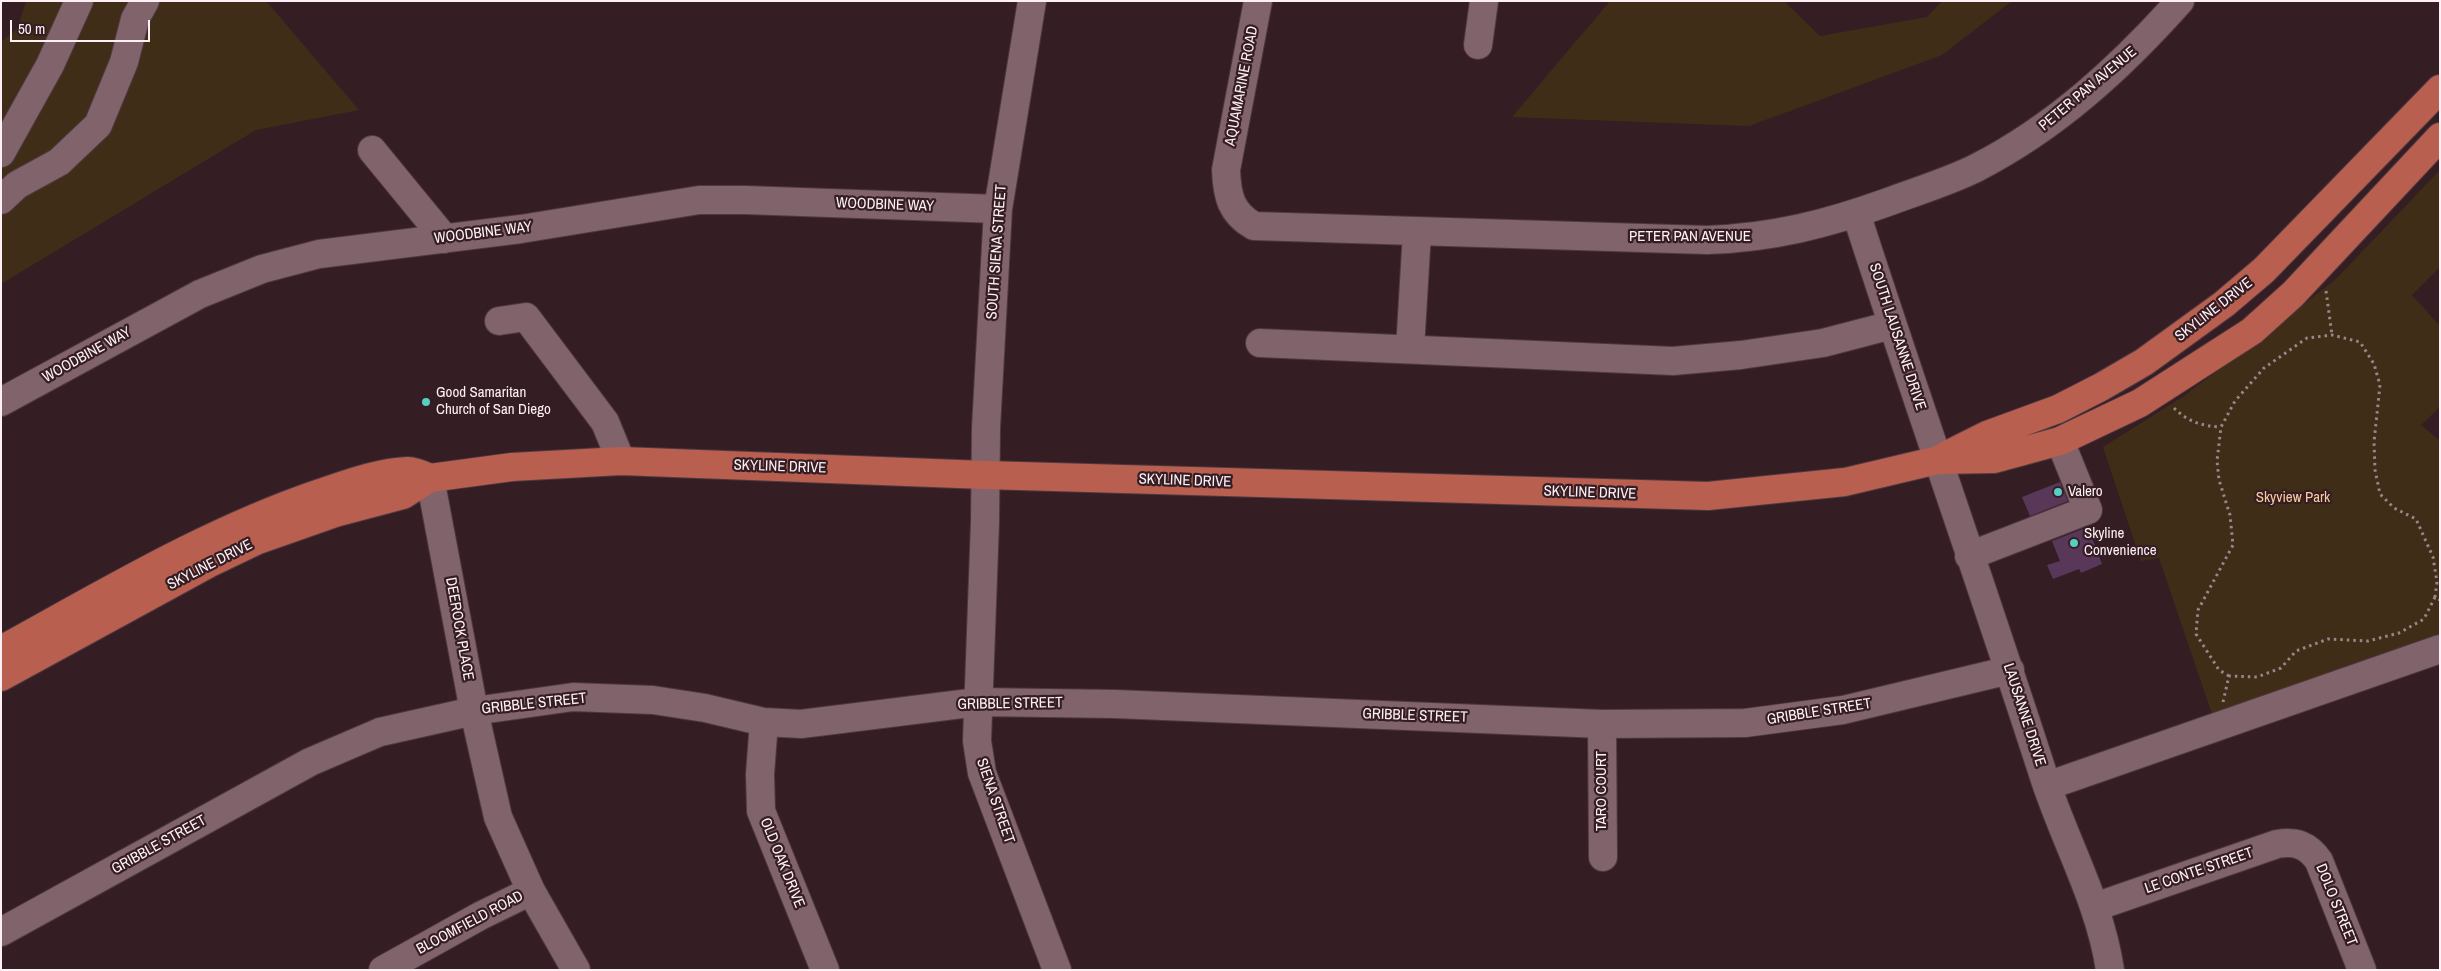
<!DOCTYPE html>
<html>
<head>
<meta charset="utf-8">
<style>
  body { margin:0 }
  #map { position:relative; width:2441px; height:971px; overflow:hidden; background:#351d24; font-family:"Archivo Narrow",sans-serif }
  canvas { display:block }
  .frame { position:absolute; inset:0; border:2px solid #fef0f4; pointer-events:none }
  .scale { position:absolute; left:10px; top:20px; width:140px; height:22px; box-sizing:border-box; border:2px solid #fef0f4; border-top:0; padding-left:6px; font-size:15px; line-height:18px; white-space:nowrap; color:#fef0f4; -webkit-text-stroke:4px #351d24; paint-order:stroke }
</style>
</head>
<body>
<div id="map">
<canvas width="2441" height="971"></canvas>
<div class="frame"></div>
<div class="scale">50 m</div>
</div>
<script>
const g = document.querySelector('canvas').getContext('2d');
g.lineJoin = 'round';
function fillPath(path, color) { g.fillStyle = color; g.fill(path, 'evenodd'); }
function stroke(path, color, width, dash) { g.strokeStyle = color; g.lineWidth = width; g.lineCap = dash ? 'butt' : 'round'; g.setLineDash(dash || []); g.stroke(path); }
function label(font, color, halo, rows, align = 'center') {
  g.font = font + ' "Archivo Narrow",sans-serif'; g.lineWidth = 4.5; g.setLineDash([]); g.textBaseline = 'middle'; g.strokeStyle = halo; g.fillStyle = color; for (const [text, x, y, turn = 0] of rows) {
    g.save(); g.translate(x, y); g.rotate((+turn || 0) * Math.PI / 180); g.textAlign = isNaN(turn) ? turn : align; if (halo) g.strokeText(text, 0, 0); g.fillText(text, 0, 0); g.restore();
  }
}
fillPath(new Path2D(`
  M26 1H266L359 110 256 130 1 284V42L17 29Z
  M1610 1H1784L1820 36 1927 17 1942 1H2012L1942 55 1749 126 1512 117Z
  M2440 170V267L2412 295 2440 326V407L2421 425 2440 441V641L2214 720 2159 558 2141 561 2103 447 2184 396 2335 280Z`), '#402d17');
fillPath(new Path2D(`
  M2060 482 2068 501 2030 516 2022 497Z
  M2088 527 2102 564 2081 573 2079 569 2053 579 2047 565 2060 561 2052 541Z`), '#583759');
const minor = new Path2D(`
  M1032 1 998 209 986 428 985 522 977 741 982 773 1057 970
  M1258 1 1226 170C1227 196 1231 213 1254 226L1707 240C1772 238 1827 224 1888 202 1917 191 1948 182 1976 168 2056 127 2121 67 2180 1
  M1478 45 1484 1
  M372 150 445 239
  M1 153 50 65 79 1
  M1 200 17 185 59 162 98 125 124 62 135 19 145 1
  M1856 213C1917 402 1983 588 2044 777 2065 842 2100 902 2110 970
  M499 321 526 317 605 422 621 461
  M1260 343 1673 361 1741 355 1823 343 1892 325
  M1410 349 1417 232
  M1 402 200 294 262 269 319 254 521 229 699 200H745L998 209
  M430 478 474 711 498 817 531 891 576 970
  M1969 556 2088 510 2060 441
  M764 722 760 774 761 811 825 970
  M1602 724 1603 857
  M2047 786 2440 649
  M2095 907 2277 844C2296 841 2308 845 2319 861L2362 970
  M1 932 310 762 380 732 474 711 573 697 653 700 705 708 764 722 801 724 978 702 1115 704 1602 724 1745 723 1843 710 2010 670
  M383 970 480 916 531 891`);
const major = new Path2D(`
  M1943 457 1987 435 2058 409 2101 387 2144 362 2224 304 2264 270 2440 89
  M1 650C105 593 208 531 320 493 347 484 379 472 408 471 415 471 423 475 430 478
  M1 677 208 564 258 540 335 513 403 495 430 478 512 467 621 461 985 475 1708 496 1845 482 1938 460 1994 459 2060 441 2140 403 2252 331 2293 294 2440 137`);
stroke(minor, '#4e3940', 30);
stroke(major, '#4e3940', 30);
stroke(new Path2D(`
  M2326 291 2332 335
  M2174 408C2188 422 2202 426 2221 427
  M2229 676 2219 670 2196 634 2198 610 2233 545 2230 515 2219 480 2217 461 2221 427 2235 401 2264 368 2307 338 2332 335 2360 342 2374 364 2380 385 2374 442 2375 470 2380 494 2394 508 2416 519 2433 557 2437 582 2435 597
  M2223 702 2229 676 2257 677 2281 668 2296 651 2328 639 2368 641 2399 633 2424 619 2435 597 2440 600`), '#99868b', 3, [2.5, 4]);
stroke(minor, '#80636b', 28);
stroke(major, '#b85f4f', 28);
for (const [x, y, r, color] of [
  [426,402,5,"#56cec4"],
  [2058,492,5,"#56cec4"],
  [2074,543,5,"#56cec4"]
]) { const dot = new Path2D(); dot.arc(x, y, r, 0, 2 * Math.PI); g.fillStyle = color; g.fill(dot); stroke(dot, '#351d24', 2); }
label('15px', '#fef0f4', '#351d24', [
  ["AQUAMARINE ROAD",1242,86,-79],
  ["PETER PAN AVENUE",2088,89,-40],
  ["WOODBINE WAY",885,205,2],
  ["WOODBINE WAY",483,233,-7],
  ["PETER PAN AVENUE",1690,237],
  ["SOUTH SIENA STREET",997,252,-86],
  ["SKYLINE DRIVE",2214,310,-38],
  ["SOUTH LAUSANNE DRIVE",1897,337,72],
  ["WOODBINE WAY",87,355,-29],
  ["SKYLINE DRIVE",780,467,2],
  ["SKYLINE DRIVE",1185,481,2],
  ["SKYLINE DRIVE",1590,493,2],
  ["SKYLINE DRIVE",210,565,-27],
  ["DEEROCK PLACE",459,629,80],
  ["GRIBBLE STREET",534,704,-6],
  ["GRIBBLE STREET",1010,704,-1],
  ["GRIBBLE STREET",1819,712,-9],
  ["LAUSANNE DRIVE",2024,715,72],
  ["GRIBBLE STREET",1415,716,2],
  ["TARO COURT",1602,791,-90],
  ["SIENA STREET",995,801,71],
  ["GRIBBLE STREET",159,845,-29],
  ["OLD OAK DRIVE",782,863,68],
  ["LE CONTE STREET",2199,871,-19],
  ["DOLO STREET",2336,905,68],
  ["BLOOMFIELD ROAD",470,923,-28]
]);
label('15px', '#fef0f4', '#351d24', [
  ["Good Samaritan",436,393],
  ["Church of San Diego",436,410],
  ["Valero",2068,492],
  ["Skyline",2084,534],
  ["Convenience",2084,551]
], 'left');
label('15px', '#f7cc9c', '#351d24', [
  ["Skyview Park",2293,498]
]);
</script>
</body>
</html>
